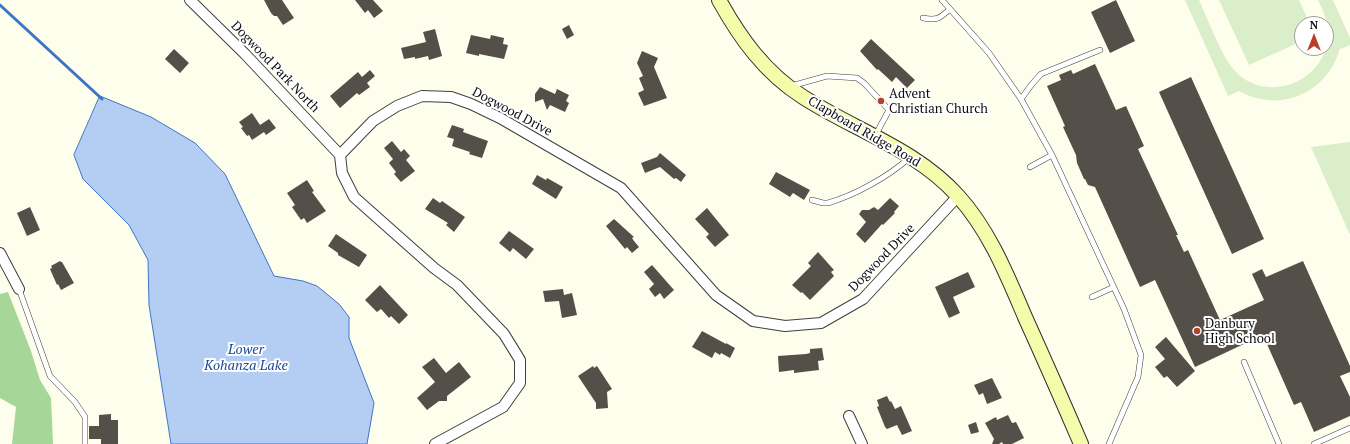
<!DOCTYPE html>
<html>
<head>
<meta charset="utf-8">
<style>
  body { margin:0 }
  #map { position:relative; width:1350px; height:444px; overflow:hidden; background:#fefeec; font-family:"PT Serif",serif }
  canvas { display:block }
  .north { position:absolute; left:1294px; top:16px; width:40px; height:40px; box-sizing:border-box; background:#fff; border:1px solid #9e9e9e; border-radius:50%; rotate:0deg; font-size:11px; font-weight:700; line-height:16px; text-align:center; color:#0c0c0c }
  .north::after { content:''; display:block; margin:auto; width:14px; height:18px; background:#b6412b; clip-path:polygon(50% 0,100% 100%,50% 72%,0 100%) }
</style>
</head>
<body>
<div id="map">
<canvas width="1350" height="444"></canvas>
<div class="north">N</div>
</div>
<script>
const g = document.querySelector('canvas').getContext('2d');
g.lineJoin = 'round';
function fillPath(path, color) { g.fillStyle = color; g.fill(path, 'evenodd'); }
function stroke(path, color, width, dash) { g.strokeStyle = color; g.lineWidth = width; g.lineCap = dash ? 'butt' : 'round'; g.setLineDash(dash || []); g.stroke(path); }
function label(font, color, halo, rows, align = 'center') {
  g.font = font + ' "PT Serif",serif'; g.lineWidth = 4; g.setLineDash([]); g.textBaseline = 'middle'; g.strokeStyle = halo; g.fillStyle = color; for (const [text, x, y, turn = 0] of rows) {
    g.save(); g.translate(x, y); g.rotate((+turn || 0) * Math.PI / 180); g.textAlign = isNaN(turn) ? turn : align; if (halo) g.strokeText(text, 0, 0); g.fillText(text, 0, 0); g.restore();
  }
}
fillPath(new Path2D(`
  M8 292 31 351 40 380 51 398 53 444H12L16 407 0 398V294Z`), '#a7d798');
fillPath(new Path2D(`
  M1185 0H1199C1209 21 1222 60 1239 75 1272 103 1324 80 1328 38 1329 24 1324 12 1318 0H1333L1350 38V45L1341 49 1340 48C1328 93 1280 114 1239 91L1228 96Z
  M1219 0H1299L1310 24H1302V41L1249 65Z
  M1350 142V235L1311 147Z`), '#daeec9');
const water = new Path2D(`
  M100 96 151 117 195 143 225 174 274 276 303 281 317 286 339 304 349 317V338L374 403 367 444H171L149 305 148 260 129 225 83 179 74 155Z`);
fillPath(water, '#b4cef3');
stroke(water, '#3e74c7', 1);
stroke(new Path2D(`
  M0 5 102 99`), '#3e74c7', 3);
fillPath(new Path2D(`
  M264 0H282L294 18 283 25 277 16H274L271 13Z
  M355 0H373L383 11 374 18 368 10 365 13Z
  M1116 0 1135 41 1110 53 1091 12Z
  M569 25 574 35 567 39 562 29Z
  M435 29 442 56 429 60 428 56 415 59V57L404 59 401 48 426 42 423 32Z
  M471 35 490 39 491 35 504 38 503 44 508 45 504 59 479 54V56L466 53Z
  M871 39 915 80 907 88 896 77 892 82 878 69 877 70 860 51Z
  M174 49 189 63 180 73 165 59Z
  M642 51 658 58 654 67 667 98 644 106 638 93 644 90 639 78 643 76 637 63Z
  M1095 64 1116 110 1126 106 1144 146 1138 149 1178 235H1176L1184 252 1188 250 1220 320 1264 300 1252 274 1262 269 1266 277 1303 261 1350 366V372L1340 376 1350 397V416L1314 432 1301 402 1294 405 1263 335 1195 367 1155 280 1140 287 1095 187 1088 185 1085 179H1084L1077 163 1076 155 1063 127 1065 126 1047 86 1061 80 1059 75 1071 70 1073 74Z
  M370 70 375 76 367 83 370 87 359 95 357 93 340 108 330 96 358 72 362 77Z
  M1191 77 1264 239 1232 254 1159 92Z
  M540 87 555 94 557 89 569 95 566 101 569 103 565 112 550 105 547 110 543 99 535 102V94Z
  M252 113 260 125 269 119 276 128 266 135 264 132 252 140 249 135 247 136 241 128 243 127 239 122Z
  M452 125 464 129 463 132 488 141 482 158 469 154 470 152 452 146 454 139 447 137Z
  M392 141 401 152 404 149 410 156 406 160 415 171 401 182 394 174 396 172 389 163 393 159 384 148Z
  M660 153 686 175 681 182 676 178 674 179 660 167 645 173 641 163 657 157Z
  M776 172 810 190 804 200 793 193 790 197 769 184Z
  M537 175 546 180 547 178 563 187 556 199 532 184Z
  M307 180 314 191 312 192 326 211 307 223 304 218 301 220 292 207 295 205 287 193Z
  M433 198 440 203 442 201 465 217 454 232 446 225 448 223 425 209Z
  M890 198 899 206 894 212 895 213 883 225 882 224 865 243 856 234 866 222 859 214 862 210H869L874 207 878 210Z
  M30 207 40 230 27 236 17 213Z
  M707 208 729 235 715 247 706 237 709 234 695 219Z
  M614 219 634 237 632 238 634 241 639 247 632 253 627 247 625 249 606 226Z
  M509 231 534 249 526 259 513 248 510 252 499 243Z
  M336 234 367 255 359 267 338 255V253L328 246Z
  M818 252 834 270 831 272 834 276 810 300 802 292 801 293 792 285 811 266 808 263Z
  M60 261 61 262H62L74 283 61 290 58 284 57 285 50 269 52 268 51 266Z
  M652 265 674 290 664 299 660 293 655 297 649 289 654 284 644 272Z
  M968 272 975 287 953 297 960 313 949 318 935 287Z
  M380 285 408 315 399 324 391 316 389 318 381 309 377 312 365 300Z
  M563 289 564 295 572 293 577 315 562 318 559 301 545 302 543 291Z
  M702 331 726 344V343L735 348 730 358 721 353 720 355 715 352 712 358 692 347Z
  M1166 337 1195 371 1177 387 1167 376 1164 378 1155 367 1165 359 1155 347Z
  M822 348 824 360 818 361 819 370 794 373V370L779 372 778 356 806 354 810 353V349Z
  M434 358 446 373 459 362 471 377 447 396V401H439L427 410 417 398 435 382 422 367Z
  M593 366 594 368 597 366 612 389 607 392 608 408 596 409V403L578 376Z
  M992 378 1002 398 987 404 983 393 979 395 974 385Z
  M887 396 890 402 891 401 895 409 901 406 912 431 902 435 897 425 887 429 885 427 877 407 879 406 877 400Z
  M111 414V420H118V444H101V439H89V426H99V415Z
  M1008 415 1012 423 1016 422 1024 438 1012 444H1003L1002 442 999 444H992L994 439 985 423 996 417 997 420Z
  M976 422 979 432 971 434 968 425Z`), '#545049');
const service = new Path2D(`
  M942 0 989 53 1021 99 1052 155 1124 309 1141 355 1138 377 1109 444
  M923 18C937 21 940 18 950 9
  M791 86 827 76 857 78 864 83 889 110 875 136
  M1021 99 1032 84 1041 74 1100 50
  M1030 167 1052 155
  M812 200 823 203H828C855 195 888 177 909 158
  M19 289 50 376 75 402 85 417V444
  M1092 297 1114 287
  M1244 362 1279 444
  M1314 444 1350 428`);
const minor = new Path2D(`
  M190 0 245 54 340 155
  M0 253 19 289
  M849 416 862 444
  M435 444 503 407 520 383V360L504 334 457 285 434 268 354 197 342 173 340 155 373 121 397 106 422 96 451 97 471 104 500 118 621 188 716 295 753 321 785 326 821 323 863 299 958 196`);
const secondary = new Path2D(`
  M719 0C740 38 765 73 803 97 854 130 916 149 958 196 989 230 1007 275 1025 317 1044 359 1063 402 1081 444`);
stroke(service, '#3f3f3f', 6);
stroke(minor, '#3f3f3f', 12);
stroke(secondary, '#2e2e2e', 16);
stroke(service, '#fff', 5);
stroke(minor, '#fff', 10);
stroke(secondary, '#f4fbaa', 14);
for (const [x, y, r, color] of [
  [881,101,4,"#b6412b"],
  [1197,331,4,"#b6412b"]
]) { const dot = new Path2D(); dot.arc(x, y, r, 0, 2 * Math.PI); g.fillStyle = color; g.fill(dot); stroke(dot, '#fff', 1.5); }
label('13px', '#0c0c0c', '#fff', [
  ["Dogwood Park North",275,67,46],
  ["Dogwood Drive",512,112,28],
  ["Clapboard Ridge Road",864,132,30],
  ["Dogwood Drive",882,258,-46]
]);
label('13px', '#0c0c0c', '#fff', [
  ["Advent",889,94],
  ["Christian Church",889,109],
  ["Danbury",1205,324],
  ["High School",1205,339]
], 'left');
label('italic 14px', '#1c4898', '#fff', [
  ["Lower",246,350],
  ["Kohanza Lake",246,366]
]);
</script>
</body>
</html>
